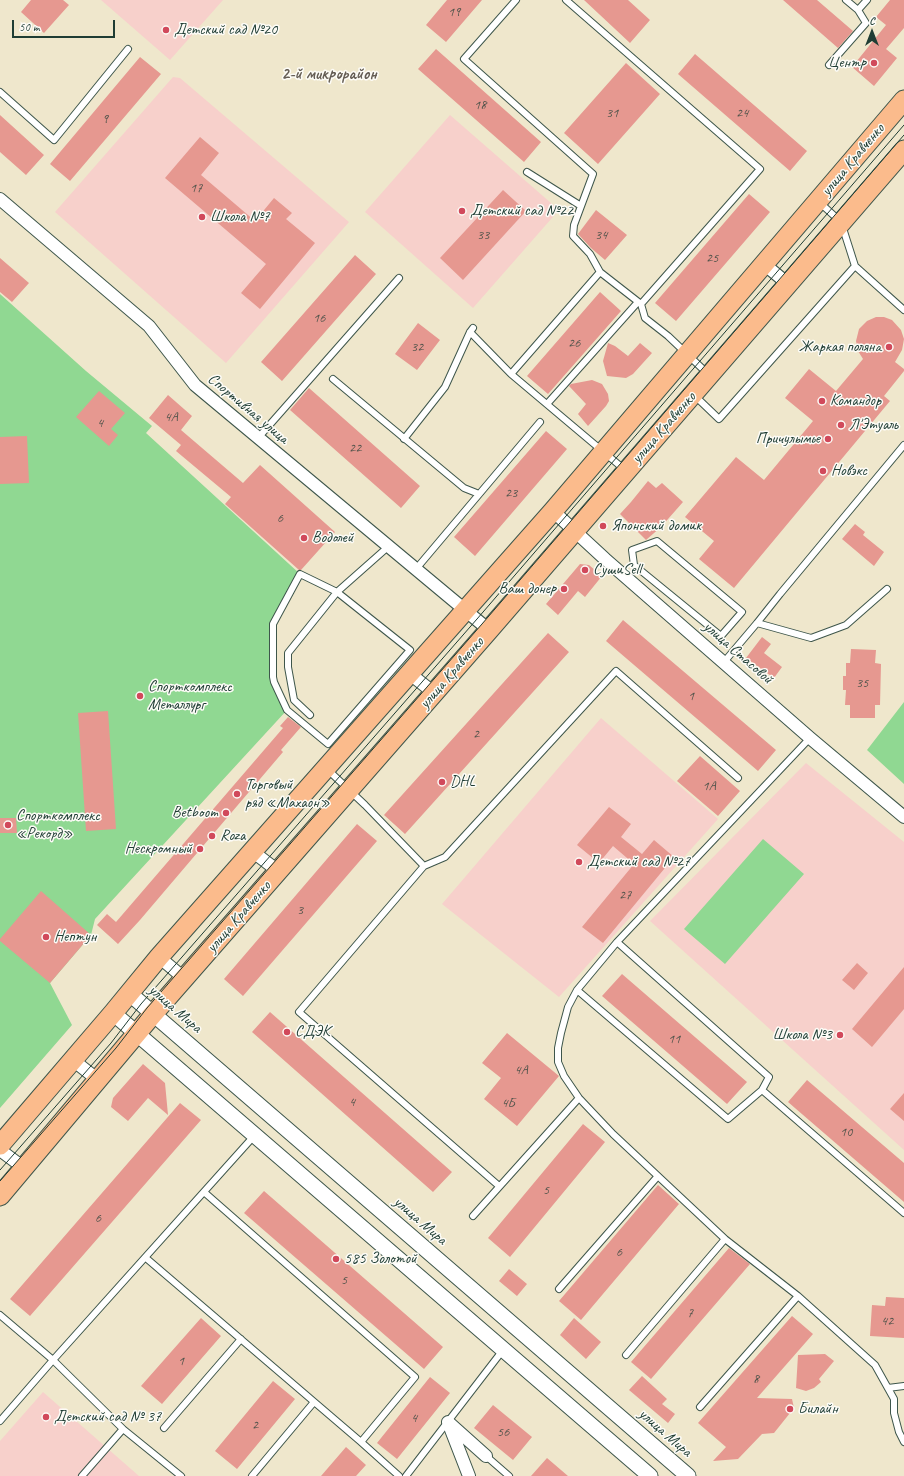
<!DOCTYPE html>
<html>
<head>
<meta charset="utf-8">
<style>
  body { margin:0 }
  #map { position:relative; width:904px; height:1476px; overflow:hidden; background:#efe7cc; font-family:Caveat,sans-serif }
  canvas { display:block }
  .north { position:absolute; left:852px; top:12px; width:40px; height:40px; -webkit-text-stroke:3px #fdfcf7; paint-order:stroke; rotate:0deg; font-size:11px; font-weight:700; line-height:16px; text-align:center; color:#1f3d34 }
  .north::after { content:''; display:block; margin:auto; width:14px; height:18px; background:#1f3d34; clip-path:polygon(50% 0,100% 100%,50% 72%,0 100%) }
  .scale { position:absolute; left:12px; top:20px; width:103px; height:18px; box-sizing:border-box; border:2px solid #1f3d34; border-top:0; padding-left:5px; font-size:12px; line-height:14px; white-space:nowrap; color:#1f3d34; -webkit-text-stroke:3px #fdfcf7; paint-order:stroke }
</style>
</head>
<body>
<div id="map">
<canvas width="904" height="1476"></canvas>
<div class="north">С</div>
<div class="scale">50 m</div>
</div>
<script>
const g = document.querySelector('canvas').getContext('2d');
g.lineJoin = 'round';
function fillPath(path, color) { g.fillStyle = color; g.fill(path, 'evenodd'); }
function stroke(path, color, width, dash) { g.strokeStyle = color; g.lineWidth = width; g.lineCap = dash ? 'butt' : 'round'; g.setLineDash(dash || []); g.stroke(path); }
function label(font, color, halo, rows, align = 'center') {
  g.font = font + ' Caveat,sans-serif'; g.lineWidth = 3; g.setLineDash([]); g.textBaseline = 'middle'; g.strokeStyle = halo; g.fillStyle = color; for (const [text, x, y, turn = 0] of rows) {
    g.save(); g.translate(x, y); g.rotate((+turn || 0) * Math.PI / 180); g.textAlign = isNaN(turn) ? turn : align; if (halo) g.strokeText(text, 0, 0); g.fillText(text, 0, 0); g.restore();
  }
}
fillPath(new Path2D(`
  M101 0H223L170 60Z
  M173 77 180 78 349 222 226 363 55 212Z
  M450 115 559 210 473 308 365 212Z
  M601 718 718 819 559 997 442 904Z
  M806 763 904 842V1150L650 921Z
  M43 1392 139 1476H0V1441Z`), '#f7d0cb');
fillPath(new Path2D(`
  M0 294 86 371 152 426 146 433 300 574 273 624V677L287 710 95 919 91 935 50 983 72 1025 0 1108Z
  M904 702V784L867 750Z
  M763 839 804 874 725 964 684 929Z`), '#90d892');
fillPath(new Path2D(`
  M31 0H63L69 5 44 33 21 12Z
  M447 0H482L446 42 426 25Z
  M584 0H628L650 20 630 43Z
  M783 0H817L853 31 838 48Z
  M890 0H904V28L886 49 897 58 874 86 852 67 886 25 876 17Z
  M436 49 541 142 524 162 418 69Z
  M695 54 807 151 790 171 678 74Z
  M140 57 161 74 70 181 50 164Z
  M626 63 660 94 598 164 564 133Z
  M0 115 44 155 26 175 0 152Z
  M200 137 219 153 201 175 255 221 274 198 292 213 286 219 315 243 260 309 241 293 266 264 165 178Z
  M503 190 526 211 463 280 440 258Z
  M749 194 770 212 676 321 655 303Z
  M596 210 627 235 605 260 591 248 578 234Z
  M355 255 376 274 282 381 261 362Z
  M0 258 29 283 12 302 0 292Z
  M600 292 621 311 548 394 527 376Z
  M876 317H884L892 320 901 330 904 339 902 350 895 362 904 369V371L884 396 890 401 734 588 699 559 714 541 685 517 736 457 764 480 813 421 785 398 809 369 836 391 863 359 858 351 856 341 859 329 867 321Z
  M418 323 440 340 417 370 395 354Z
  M608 343 615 346 628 356 640 343 652 353 633 374 626 378 607 376 603 361Z
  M592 380 602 384 608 394 609 401 606 406 588 426 578 414 586 404 569 386 571 384Z
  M309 388 420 486 401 508 290 410Z
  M99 391 125 413 111 429 118 435 109 446 76 417Z
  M168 395 192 416 181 430 243 483 260 465 335 532 301 570H299L225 504 231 497 176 451 181 445 149 418Z
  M546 431 567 449 475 556 454 537Z
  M27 436 29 483 0 484V437Z
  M648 481 656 488 662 483 683 502 661 527 646 540 620 514 631 502Z
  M855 524 865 532 863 535 884 552 874 566 842 539Z
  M580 564 589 565 602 576 585 597 578 591 558 615 546 604Z
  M623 620 776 750 758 771 606 641Z
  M548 633 569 652 405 834 384 815Z
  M762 637 771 644 764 653 782 667 774 678 746 658Z
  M851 649 876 650 875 663 881 664 880 705H875V718H850V705H845L846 690H843V676H846V663H850Z
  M108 711 116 829 86 831 78 713Z
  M288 717 301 727 281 750 283 752 140 920 118 944 97 925 107 914 116 922 283 728 280 726Z
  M700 756 740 791 718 816 677 781Z
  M609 807 631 824 621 837 642 854 654 840 674 857 603 943 582 927 634 864 613 846 599 863 577 845Z
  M0 818H16L17 833H0Z
  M357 824 377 841 243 996 224 979Z
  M41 891 91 935 50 983 0 941V939Z
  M857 963 868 973 854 990 842 980Z
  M904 967V1009L872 1047 852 1029Z
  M622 974 747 1082 727 1104 602 996Z
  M270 1012 452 1172 433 1192 252 1032Z
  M507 1033 559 1076 517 1126 484 1099 501 1078 482 1063Z
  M143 1064 165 1083 168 1115 148 1098 128 1121 111 1107 113 1098Z
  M807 1080 904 1163V1202L788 1102Z
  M904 1093V1121L890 1109Z
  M180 1103 201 1120 30 1316 10 1299Z
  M583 1124 605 1142 510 1257 488 1238Z
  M658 1185 679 1204 581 1320 559 1301Z
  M264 1191 443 1347 424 1369 244 1213Z
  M729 1248 750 1264 651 1379 631 1362Z
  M509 1269 527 1284 517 1296 499 1281Z
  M886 1297 904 1298V1338L870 1336 872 1305 885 1306Z
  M792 1316 813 1334 757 1398 792 1399 794 1408 774 1433 762 1434 738 1459 713 1461 726 1447 698 1423Z
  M201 1318 221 1336 162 1404 141 1386Z
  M574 1318 601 1342 586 1359 560 1335Z
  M825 1354 834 1361 819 1379 821 1382 814 1388 806 1391 796 1388 798 1355Z
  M642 1376 667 1399 662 1404 675 1414 668 1423 629 1390Z
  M430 1377 450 1393 397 1459 377 1443Z
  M273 1381 295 1399 237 1469 215 1451Z
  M493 1405 532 1437 513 1460 474 1428Z
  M346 1447 366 1465 356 1476H321Z
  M547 1458 568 1476H531Z`), '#e69890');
const service = new Path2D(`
  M516 0 464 59 593 174 574 225 573 236 590 254 600 272
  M566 0 760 169 641 304 600 272 511 374 625 470
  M846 0 858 10 867 0
  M829 65 866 23 858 10
  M0 92 54 140 128 49
  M527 172 581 206
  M819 202 841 222 855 266 904 310
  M641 304 645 318 668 336 708 374
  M470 332 511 374
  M333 379 464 488 479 494
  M694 395 719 419 855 266
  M547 404 638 302
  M258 438 399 278
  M404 439 445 387 470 332 473 328
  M657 541 742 612 721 636 634 565 632 550Z
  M416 569 540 422
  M300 574 337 592 410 650 328 744 287 710 274 682 273 677V624Z
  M757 623 811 638 846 625 887 589
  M724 662 757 623 780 594 904 445
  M310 715 294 700 288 667V653L337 592 389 546
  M810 738 617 942 577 990 568 1007 561 1033 558 1048V1062L564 1076 579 1098 613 1134 725 1239 798 1296 875 1365 894 1399V1413L899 1432 904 1442
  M328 770 365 805 424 866 445 857 616 671 738 778
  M424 866 299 1012 499 1186
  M617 942 769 1077 762 1090
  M577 990 728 1119 762 1090 904 1213
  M204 1192 415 1377 361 1442 399 1476
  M473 1216 579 1098
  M146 1258 361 1442
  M559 1289 658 1176
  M0 1315 53 1360 123 1429 181 1476
  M626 1355 725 1239
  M888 1388 904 1386
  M700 1407 798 1296
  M0 1421 53 1360 254 1136
  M164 1428 241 1339
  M486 1456 509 1476
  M82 1476 123 1429
  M252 1476 314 1402
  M406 1476 503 1350`);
const minor = new Path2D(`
  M0 199 149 326 195 385 489 630
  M764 264 788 284
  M553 511 605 559 810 738 904 817
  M409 673 434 693
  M252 851 278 871
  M159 957 185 979
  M73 1060 98 1080
  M0 1150 24 1168
  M469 1476 448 1422 486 1456`);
const tertiary = new Path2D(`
  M129 993 688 1476
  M113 1013 650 1476`);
const primary = new Path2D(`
  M0 1145 113 1013 159 957 553 511 904 100
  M0 1196 153 1014 489 630 904 150`);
stroke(service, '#3e564b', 8);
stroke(minor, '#3e564b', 14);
stroke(tertiary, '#3e564b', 17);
stroke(primary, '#3e564b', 21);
stroke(service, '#fff', 6);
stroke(minor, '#fff', 12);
stroke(tertiary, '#fff', 15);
stroke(primary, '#fbbb8c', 19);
stroke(new Path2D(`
  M0 1170 111 1043 141 1004 477 619 904 125
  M0 1181 116 1048 147 1008 482 624 904 135`), '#1f3d34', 1);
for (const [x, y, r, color] of [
  [166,30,4,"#d1495b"],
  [874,63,4,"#d1495b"],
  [462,211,4,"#d1495b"],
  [202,217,4,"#d1495b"],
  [889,347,4,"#d1495b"],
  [822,401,4,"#d1495b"],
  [841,425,4,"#d1495b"],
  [828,439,4,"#d1495b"],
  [823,471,4,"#d1495b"],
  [603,526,4,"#d1495b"],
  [304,538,4,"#d1495b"],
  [585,570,4,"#d1495b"],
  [564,589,4,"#d1495b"],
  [140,696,4,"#d1495b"],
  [442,782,4,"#d1495b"],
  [237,794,4,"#d1495b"],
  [226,813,4,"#d1495b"],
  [8,825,4,"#d1495b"],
  [212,836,4,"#d1495b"],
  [200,849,4,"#d1495b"],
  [579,862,4,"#d1495b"],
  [46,937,4,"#d1495b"],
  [287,1032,4,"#d1495b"],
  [840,1035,4,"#d1495b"],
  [336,1259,4,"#d1495b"],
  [790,1409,4,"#d1495b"],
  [46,1417,4,"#d1495b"]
]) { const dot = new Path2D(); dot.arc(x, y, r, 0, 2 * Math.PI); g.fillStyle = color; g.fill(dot); stroke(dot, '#fdfcf7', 1.5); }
label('14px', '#51544b', null, [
  ["19",454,12],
  ["18",480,105],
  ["31",612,113],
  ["24",742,113],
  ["9",105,119],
  ["17",196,188],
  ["33",483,235],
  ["34",601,235],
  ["25",712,258],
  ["16",319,318],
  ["26",574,343],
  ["32",417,347],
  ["4А",171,417],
  ["4",100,423],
  ["22",355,448],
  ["23",511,493],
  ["6",280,518],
  ["35",862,683],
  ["1",691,696],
  ["2",476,734],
  ["1А",709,786],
  ["27",625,895],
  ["3",300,910],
  ["11",674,1039],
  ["4А",521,1070],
  ["4",352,1102],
  ["4Б",508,1103],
  ["10",846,1132],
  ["5",546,1190],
  ["6",98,1218],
  ["6",619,1252],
  ["5",344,1280],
  ["7",690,1313],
  ["42",887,1321],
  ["1",181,1361],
  ["8",756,1379],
  ["4",414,1418],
  ["2",255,1425],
  ["56",503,1432]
]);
label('16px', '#1f3d34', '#fdfcf7', [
  ["Детский сад №20",174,30],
  ["Центр",866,63,"right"],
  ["Детский сад №22",470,211],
  ["Школа №7",210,217],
  ["Жаркая поляна",881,347,"right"],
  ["Командор",830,401],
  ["Л'Этуаль",849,425],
  ["Причулымье",820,439,"right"],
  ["Новэкс",831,471],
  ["Японский домик",611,526],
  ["Водолей",312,538],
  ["СушиSell",593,570],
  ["Ваш донер",556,589,"right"],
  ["Спорткомплекс",148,687],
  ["Металлург",148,705],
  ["DHL",450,782],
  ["Торговый",245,785],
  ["ряд «Махаон»",245,803],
  ["Betboom",218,813,"right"],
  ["Спорткомплекс",16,816],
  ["«Рекорд»",16,834],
  ["Roza",220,836],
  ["Нескромный",192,849,"right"],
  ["Детский сад №27",587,862],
  ["Нептун",54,937],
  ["СДЭК",295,1032],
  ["Школа №3",832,1035,"right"],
  ["585 Золотой",344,1259],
  ["Билайн",798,1409],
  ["Детский сад № 37",54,1417]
], 'left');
label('16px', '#1f3d34', '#fdfcf7', [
  ["улица Кравченко",853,160,-50],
  ["Спортивная улица",248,409,40],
  ["улица Кравченко",664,428,-49],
  ["улица Стасовой",738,653,41],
  ["улица Кравченко",452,673,-49],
  ["улица Кравченко",239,917,-49],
  ["улица Мира",175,1009,41],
  ["улица Мира",420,1221,41],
  ["улица Мира",665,1433,41]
]);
label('bold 17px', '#655d54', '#fdfcf7', [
  ["2-й микрорайон",329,75]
]);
</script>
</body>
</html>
